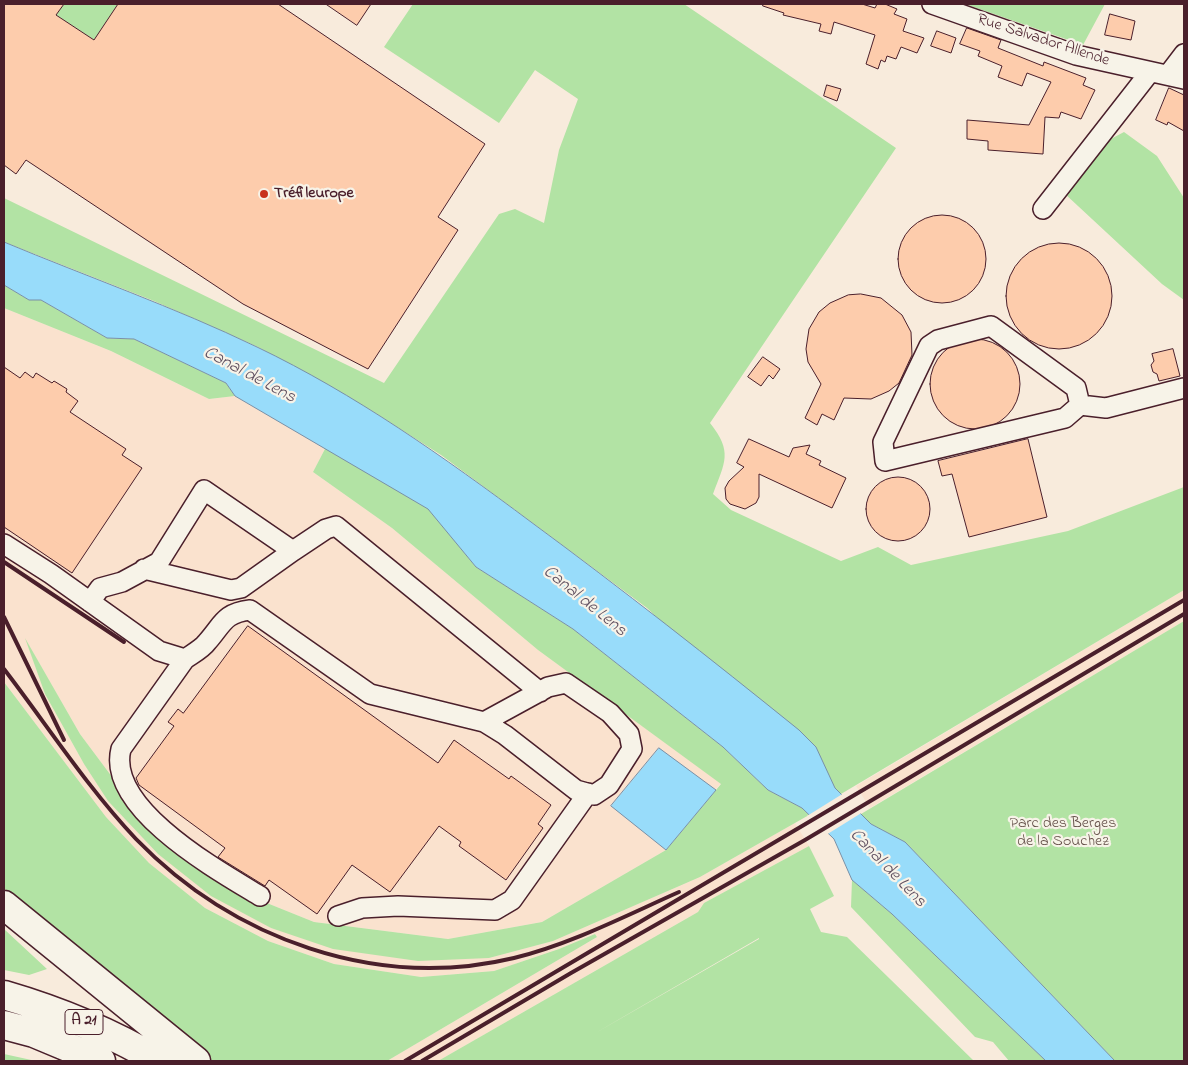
<!DOCTYPE html>
<html>
<head>
<meta charset="utf-8">
<style>
  body { margin:0 }
  #map { position:relative; width:1188px; height:1065px; overflow:hidden; background:#f8ebdc; font-family:"Indie Flower",sans-serif }
  canvas { display:block }
  .frame { position:absolute; inset:0; border:5px solid #4a1f2b; pointer-events:none }
</style>
</head>
<body>
<div id="map">
<canvas width="1188" height="1065"></canvas>
<div class="frame"></div>
</div>
<script>
const g = document.querySelector('canvas').getContext('2d');
g.lineJoin = 'round';
function fillPath(path, color) { g.fillStyle = color; g.fill(path, 'evenodd'); }
function stroke(path, color, width, dash) { g.strokeStyle = color; g.lineWidth = width; g.lineCap = dash ? 'butt' : 'round'; g.setLineDash(dash || []); g.stroke(path); }
function label(font, color, halo, rows, align = 'center') {
  g.font = font + ' "Indie Flower",sans-serif'; g.lineWidth = 4.5; g.setLineDash([]); g.textBaseline = 'middle'; g.strokeStyle = halo; g.fillStyle = color; for (const [text, x, y, turn = 0] of rows) {
    g.save(); g.translate(x, y); g.rotate((+turn || 0) * Math.PI / 180); g.textAlign = isNaN(turn) ? turn : align; if (halo) g.strokeText(text, 0, 0); g.fillText(text, 0, 0); g.restore();
  }
}
fillPath(new Path2D(`
  M4 308 111 351 209 399 235 396 326 447 313 472 392 528 538 650 721 783 666 850 542 922 448 939 314 922 242 893 130 801 80 734 27 642 45 694 84 764 108 801 158 854 271 928 489 958 553 941 700 877 795 823 809 846 704 903 698 912 438 1061H387L597 937 595 934 559 949 494 971 421 977 334 964 268 941 205 908 149 863 106 817 4 682Z
  M1184 590V621L870 808 856 786Z`), '#fae2ce');
fillPath(new Path2D(`
  M64 4H118L94 40 56 15Z
  M413 4H684L896 148 710 423C733 452 725 462 713 494L731 510 841 561 878 547 911 565 1068 531 1184 487V590L841 794 647 608 441 455 372 411 258 347 154 301 4 242V198L384 383 499 214 515 209 544 223 559 150 578 99 535 70 499 123 384 47Z
  M965 4H1105L1083 45Z
  M1124 132 1157 156 1184 198V300L1162 284 1064 193 1107 141Z
  M4 285 29 300H41L107 338 134 339 226 383 235 396 209 399 111 351 4 308Z
  M326 447 429 509 476 567 573 629 723 747 768 790 802 808 809 815 700 877 553 941 489 958 418 961 333 949 271 928 211 896 158 854 108 801 84 764 45 694 25 638 80 734 130 801 242 893 314 922 448 939 542 922 666 850 721 784 538 650 392 528 313 472Z
  M1184 621V1061H1115L905 842 871 824 861 814Z
  M4 682 106 817 149 863 205 908 268 941 334 964 421 977 494 971 559 949 595 934 597 937 387 1061H213L4 888Z
  M809 846 834 896 810 909 821 932 847 937 974 1061H438L698 912 704 903ZM759 938V939L592 1035Z
  M852 880 892 914 1046 1061H1009L993 1042 975 1037 851 907Z
  M4 929 47 969 29 975 4 970Z
  M4 1054 36 1061H4Z`), '#b2e3a4');
const water = new Path2D(`
  M4 242C88 277 174 307 257 347 355 394 444 457 531 522 622 589 711 659 799 730L816 747 835 788 871 824 905 842 1115 1061H1046L892 914 852 880 834 839 802 808 768 790 723 747 573 629 476 567 428 509 235 396 226 383 134 339 107 338 41 300H29L4 285Z
  M659 748 716 790 666 850 611 806Z`);
fillPath(water, '#98dcfa');
stroke(water, '#7990a7', 1);
fillPath(new Path2D(`
  M844 793 863 812 826 835 807 816Z`), '#f8ebdc');
const building = new Path2D(`
  M4 4H64L56 15 94 40 118 4H278L485 144 438 217 458 230 368 369 243 304 26 160 16 174 4 165Z
  M326 4H371L357 25Z
  M763 4H862L875 8 877 4H885L897 9 894 14 907 19 903 31 924 38 917 53 901 47 896 59 887 56 885 62 881 60 878 69 866 64 875 35 834 22 831 34 819 31 821 24 783 15 784 13 763 6Z
  M1110 14 1135 21 1131 40 1105 35Z
  M967 28 1001 40 998 48 1043 66 1044 62 1086 78 1083 85 1095 90 1081 119 1061 112 1059 118 1045 117 1043 154 988 150V141L967 139V120L1029 125 1051 82 1027 73 1022 86 998 77 1002 66 978 56 980 51 960 44Z
  M937 31 956 38 951 53 931 46Z
  M827 85 841 89 837 101 824 96Z
  M1169 88 1184 95V131L1168 122 1167 125 1156 120Z
  M898 259a44 44 0 1 1 88 0a44 44 0 1 1-88 0Z
  M1006 296a53 53 0 1 1 106 0a53 53 0 1 1-106 0Z
  M861 294 881 298 902 315 911 332 912 355 899 383 889 391 871 399 844 398 834 420 822 414 817 425 805 418 821 384 808 362 806 349 809 329 819 312 830 303 848 295Z
  M930 384a45 45 0 1 1 90 0a45 45 0 1 1-90 0Z
  M1173 349 1180 376 1159 381 1157 374 1153 372 1151 365 1154 361 1152 354Z
  M763 357 780 369 773 379 769 375 761 386 748 377Z
  M4 367 20 378 25 372 33 378 36 373 52 383 54 381 67 389 66 392 78 401 70 412 126 449 122 455 142 468 72 573 4 527Z
  M749 439 789 457 793 448 810 445 806 454 821 461 819 465 846 478 832 508 759 474V497L756 503 745 509 730 504 726 499 725 488 729 481 744 467 737 463Z
  M1028 439 1047 517 969 537 952 474 942 476 938 461Z
  M866 509a32 32 0 1 1 64 0a32 32 0 1 1-64 0Z
  M248 626 438 763 454 740 509 779 511 776 551 805 538 824 543 828 506 880 459 846 461 842 439 826 390 892 352 865 317 914 269 880 265 886 218 857 225 848 139 785 136 778 174 726 168 722 178 709 183 713Z`);
fillPath(building, '#fdccac');
stroke(building, '#4a1f2b', 1);
const minor = new Path2D(`
  M932 4 1076 55 1184 79
  M1168 75 1184 54
  M1043 209 1150 72
  M1080 405 1076 388 991 326 938 340 929 346 883 442 885 461 1065 418 1080 405 1106 408 1184 388
  M4 544 51 574 159 651 185 659C192 654 202 649 207 642 223 624 224 613 250 610L370 694 484 722 505 735 576 790 594 795 609 785 632 749 629 734 610 713 566 683 548 687 484 722
  M293 551 326 529 336 526 540 692
  M90 602 100 588 122 582 159 562 204 490 293 551 241 588 231 590 144 569
  M185 659 121 749C106 808 217 870 260 896
  M338 916 362 908 398 906 495 910 512 900 588 793`);
const highway = new Path2D(`
  M4 905 196 1061
  M4 995C59 1011 110 1032 159 1061
  M4 1025 34 1033 101 1061`);
stroke(minor, '#4a1f2b', 22);
stroke(highway, '#4a1f2b', 31);
stroke(minor, '#f7f3e8', 19);
stroke(highway, '#f7f3e8', 28);
stroke(new Path2D(`
  M4 562 124 642
  M4 617 64 740
  M4 669C47 725 87 787 136 839 233 939 376 991 514 958 571 944 625 916 679 892
  M405 1061 1184 600
  M422 1061 571 973 805 840 1184 614`), '#4a1f2b', 4);
for (const [x, y, r, color] of [
  [264,194,5,"#c8321e"]
]) { const dot = new Path2D(); dot.arc(x, y, r, 0, 2 * Math.PI); g.fillStyle = color; g.fill(dot); stroke(dot, '#f7f3e8', 2); }
for (const [x, y, w] of [
  [84,1022,38]
]) { const box = new Path2D(); box.roundRect(x - w / 2, y - 12.5, w, 25, 4); g.fillStyle = '#f7f3e8'; g.fill(box); stroke(box, '#4a1f2b', 1); }
label('bold 15px', '#4a1f2b', null, [
  ["A 21",84,1022]
]);
label('16px', '#4a1f2b', '#f7f3e8', [
  ["Rue Salvador Allende",1043,41,18]
]);
label('bold 16px', '#4a1f2b', '#f7f3e8', [
  ["Tréfileurope",274,194]
], 'left');
label('16px', '#645049', '#f7f3e8', [
  ["Parc des Berges",1063,824],
  ["de la Souchez",1063,842]
]);
label('italic 18px', '#5e4e5f', '#f7f3e8', [
  ["Canal de Lens",249,376,28],
  ["Canal de Lens",584,602,39],
  ["Canal de Lens",887,869,46]
]);
</script>
</body>
</html>
